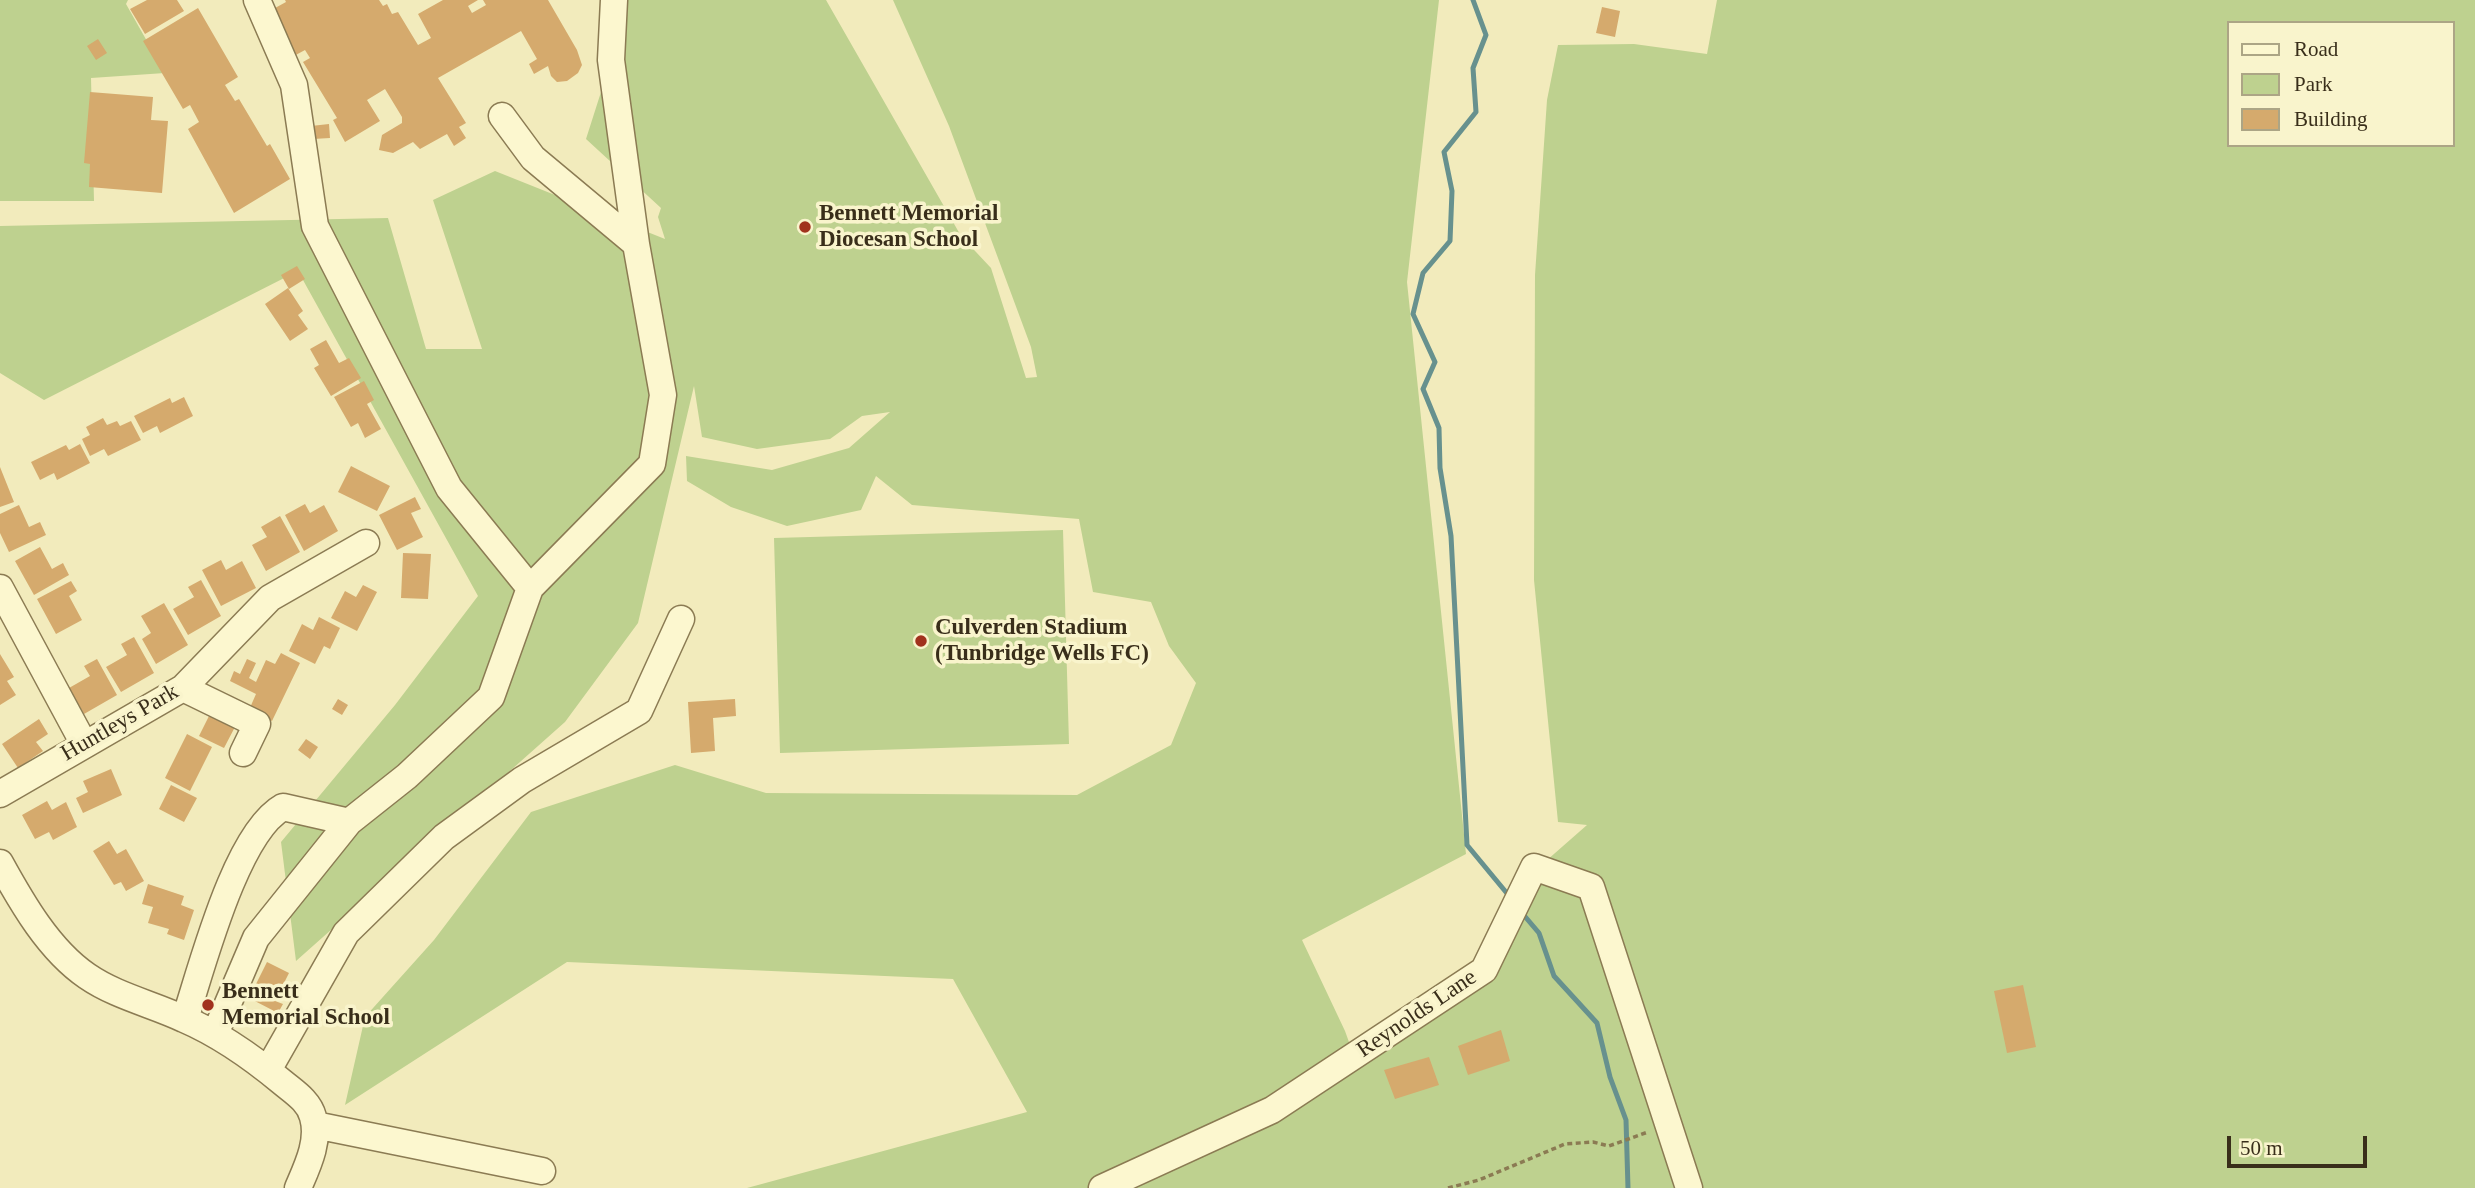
<!DOCTYPE html>
<html>
<head>
<meta charset="utf-8">
<style>
  body { margin:0 }
  #map { position:relative; width:2475px; height:1188px; overflow:hidden; background:#f2ebbc; font-family:"Times New Roman",serif }
  canvas { display:block }
  .legend { position:absolute; left:2227px; top:21px; width:228px; height:126px; box-sizing:border-box; background:#f9f4cc; border:2px solid #aca585; margin:0; padding:9px 12px; list-style:none; font-size:21px; color:#392e1a }
  .legend li { display:flex; align-items:center; gap:14px; height:35px }
  .legend b { width:35px; border:2px solid #aca585 }
  .scale { position:absolute; left:2227px; top:1136px; width:140px; height:32px; box-sizing:border-box; border:4px solid #392e1a; border-top:0; padding-left:9px; font-size:21px; line-height:24px; white-space:nowrap; color:#392e1a; -webkit-text-stroke:5px #f9f4cc; paint-order:stroke }
</style>
</head>
<body>
<div id="map">
<canvas width="2475" height="1188"></canvas>
<ul class="legend">
<li><b style="height:9px;background:#fcf7cf"></b>Road</li>
<li><b style="height:19px;background:#bed18f"></b>Park</li>
<li><b style="height:19px;background:#d5aa6d"></b>Building</li>
</ul>
<div class="scale">50 m</div>
</div>
<script>
const g = document.querySelector('canvas').getContext('2d');
g.lineJoin = 'round';
function fillPath(path, color) { g.fillStyle = color; g.fill(path, 'evenodd'); }
function stroke(path, color, width, dash) { g.strokeStyle = color; g.lineWidth = width; g.lineCap = dash ? 'butt' : 'round'; g.setLineDash(dash || []); g.stroke(path); }
function label(font, color, halo, rows, align = 'center') {
  g.font = font + ' "Times New Roman",serif'; g.lineWidth = 7; g.setLineDash([]); g.textBaseline = 'middle'; g.strokeStyle = halo; g.fillStyle = color; for (const [text, x, y, turn = 0] of rows) {
    g.save(); g.translate(x, y); g.rotate((+turn || 0) * Math.PI / 180); g.textAlign = isNaN(turn) ? turn : align; if (halo) g.strokeText(text, 0, 0); g.fillText(text, 0, 0); g.restore();
  }
}
fillPath(new Path2D(`
  M0 0H128L126 4 165 73 91 78 94 201H0Z
  M613 0H826L961 236 991 268 1026 378 1037 377 1031 347 949 126 893 0H1439L1407 282 1466 854 1302 940 1345 1031 1354 1056 1497 942 1530 875 1587 825 1558 822 1534 580 1535 275 1547 100 1558 45 1634 44 1707 54 1717 0H2475V1188H747L1027 1112 953 979 567 962 345 1105 365 1017 434 940 531 812 675 765 766 793 1077 795 1171 745 1196 683 1169 646 1151 602 1093 592 1079 519 912 505 876 476 861 510 787 526 731 507 687 481 686 456 772 470 849 448 890 412 862 416 830 439 757 449 702 437 694 386 638 623 565 722 296 961 281 842 395 705 478 596 298 271 44 400 0 373V226L388 218 426 349H482L433 200 495 171 665 239 658 217 661 208 586 139 616 45ZM2228 23H2452V145H2228Z
  M1063 530 1069 744 780 753 774 538Z`), '#bed18f');
stroke(new Path2D(`
  M1473 0 1486 35 1473 68 1476 112 1444 152 1452 191 1450 241 1423 273 1413 314 1435 362 1423 389 1439 428 1440 468 1451 536 1467 845 1510 897
  M1522 913 1539 933 1554 976 1597 1023 1610 1077 1626 1120 1628 1188`), '#67918e', 5);
fillPath(new Path2D(`
  M147 0H177L184 11 145 34 130 9Z
  M285 0H379L383 6 387 4 392 14 398 12 418 45 431 38 418 14 443 0H478L468 6 472 13 486 5 483 0H548L577 50 582 65 578 73 567 81 557 82 551 76 548 66 534 74 529 64 537 59 521 31 438 78 466 123 459 127 466 138 454 146 447 134 420 149 413 142 393 153 379 150 382 135 402 123V117L385 89 367 100 380 121 345 142 333 120 337 118 303 62 310 58 305 50 292 57 266 13 286 2Z
  M1602 7 1620 11 1615 37 1596 33Z
  M198 8 238 77 225 85 235 101 239 99 267 146 270 144 290 179 234 213 188 129 199 122 190 105 183 109 143 41Z
  M98 39 107 53 96 60 87 46Z
  M90 92 153 97 151 120 168 121 162 193 89 187 90 164 84 163Z
  M329 124 330 138 313 139 311 126Z
  M297 266 305 279 289 289 281 275Z
  M288 288 303 311 298 315 308 329 290 341 265 304Z
  M326 340 339 363 349 358 361 378 331 396 314 368 319 365 310 349Z
  M364 381 374 400 367 404 381 429 365 438 358 423 351 427 334 397Z
  M184 397 193 416 160 433 157 426 143 433 134 416 170 398 172 403Z
  M103 418 107 425 117 421 120 426 131 421 141 440 108 456 104 449 90 456 82 439 90 435 86 427Z
  M80 444 90 463 57 480 54 473 40 480 31 462 66 445 69 450Z
  M351 466 390 486 377 511 338 492Z
  M0 467 14 502 0 507Z
  M415 497 421 509 411 513 423 537 397 550 379 515Z
  M305 504 310 513 324 505 338 531 304 551 285 515Z
  M19 505 29 527 40 522 46 535 9 552 0 533V514Z
  M280 516 300 552 266 571 252 545 267 537 261 527Z
  M40 547 52 569 63 563 69 575 34 595 15 561Z
  M403 553 431 554 428 599 401 598Z
  M221 560 226 570 242 561 256 588 221 606 202 570Z
  M201 580 221 616 188 635 173 609 194 597 188 587Z
  M71 581 77 591 69 596 82 620 56 634 37 599Z
  M363 585 377 592 357 631 331 618 345 591 356 597Z
  M164 603 188 645 156 664 142 639 151 633 141 616Z
  M319 617 340 628 330 649 324 646 315 664 289 651 302 624 313 630Z
  M134 637 154 673 121 692 106 667 127 655 121 644Z
  M281 653 300 663 272 721 249 710 256 694 230 681 234 671 240 674 247 659 256 663 249 678 256 682 266 660 275 664Z
  M0 654 14 677 7 681 16 695 0 705Z
  M97 659 117 695 84 714 69 688 90 676 84 666Z
  M338 699 348 705 342 715 332 709Z
  M735 699 736 716 713 718 715 751 691 753 688 702Z
  M211 712 236 725 224 748 199 736Z
  M39 719 48 734 36 742 43 751 18 768 2 744Z
  M187 734 212 747 190 791 165 778Z
  M306 739 318 747 310 759 298 750Z
  M111 769 122 795 83 813 76 798 88 792 83 781Z
  M171 785 197 798 184 822 159 809Z
  M47 801 52 810 66 802 77 827 53 840 49 832 35 839 22 815Z
  M109 841 117 854 126 849 144 881 126 891 121 882 114 885 93 851Z
  M148 884 184 896 181 905 194 910 184 940 167 934 169 929 148 923 153 907 142 904Z
  M267 962 289 973 275 1001 283 1004 278 1013 249 998Z
  M2023 985 2036 1047 2007 1053 1994 991Z
  M1501 1030 1510 1061 1468 1075 1458 1046Z
  M1429 1057 1439 1085 1395 1099 1384 1070Z`), '#d5aa6d');
const minor = new Path2D(`
  M614 0 611 60 636 244
  M502 116 533 158 636 244 663 395 652 464 530 588
  M0 588 84 744
  M183 688 257 724 243 753
  M0 794 183 688 270 598 366 543
  M0 863C22 903 49 950 87 976 116 996 152 1004 184 1019 219 1034 253 1058 282 1082 294 1092 309 1101 313 1117 320 1141 307 1167 298 1188
  M185 1019C202 967 236 833 283 807L349 822
  M215 1034 256 938 349 822 407 776 491 697 530 588 449 488 315 226 294 85 257 0
  M268 1070 346 933 444 837 522 780 639 711 681 619
  M315 1125 542 1171
  M1102 1188 1272 1110 1484 970 1534 867 1591 887 1689 1188`);
stroke(minor, '#8b7b53', 29);
stroke(new Path2D(`
  M1448 1188 1479 1180 1565 1144 1593 1142 1609 1146 1648 1132`), '#8b7b53', 3.5, [5, 3.5]);
stroke(minor, '#fcf7cf', 26);
for (const [x, y, r, color] of [
  [805,227,7,"#a1321d"],
  [921,641,7,"#a1321d"],
  [208,1005,7,"#a1321d"]
]) { const dot = new Path2D(); dot.arc(x, y, r, 0, 2 * Math.PI); g.fillStyle = color; g.fill(dot); stroke(dot, '#f9f4cc', 2.5); }
label('bold 23px', '#392e1a', '#f9f4cc', [
  ["Bennett Memorial",819,214],
  ["Diocesan School",819,240],
  ["Culverden Stadium",935,628],
  ["(Tunbridge Wells FC)",935,654],
  ["Bennett",222,992],
  ["Memorial School",222,1018]
], 'left');
label('23px', '#392e1a', '#f9f4cc', [
  ["Huntleys Park",120,723,-30],
  ["Reynolds Lane",1417,1014,-34]
]);
</script>
</body>
</html>
